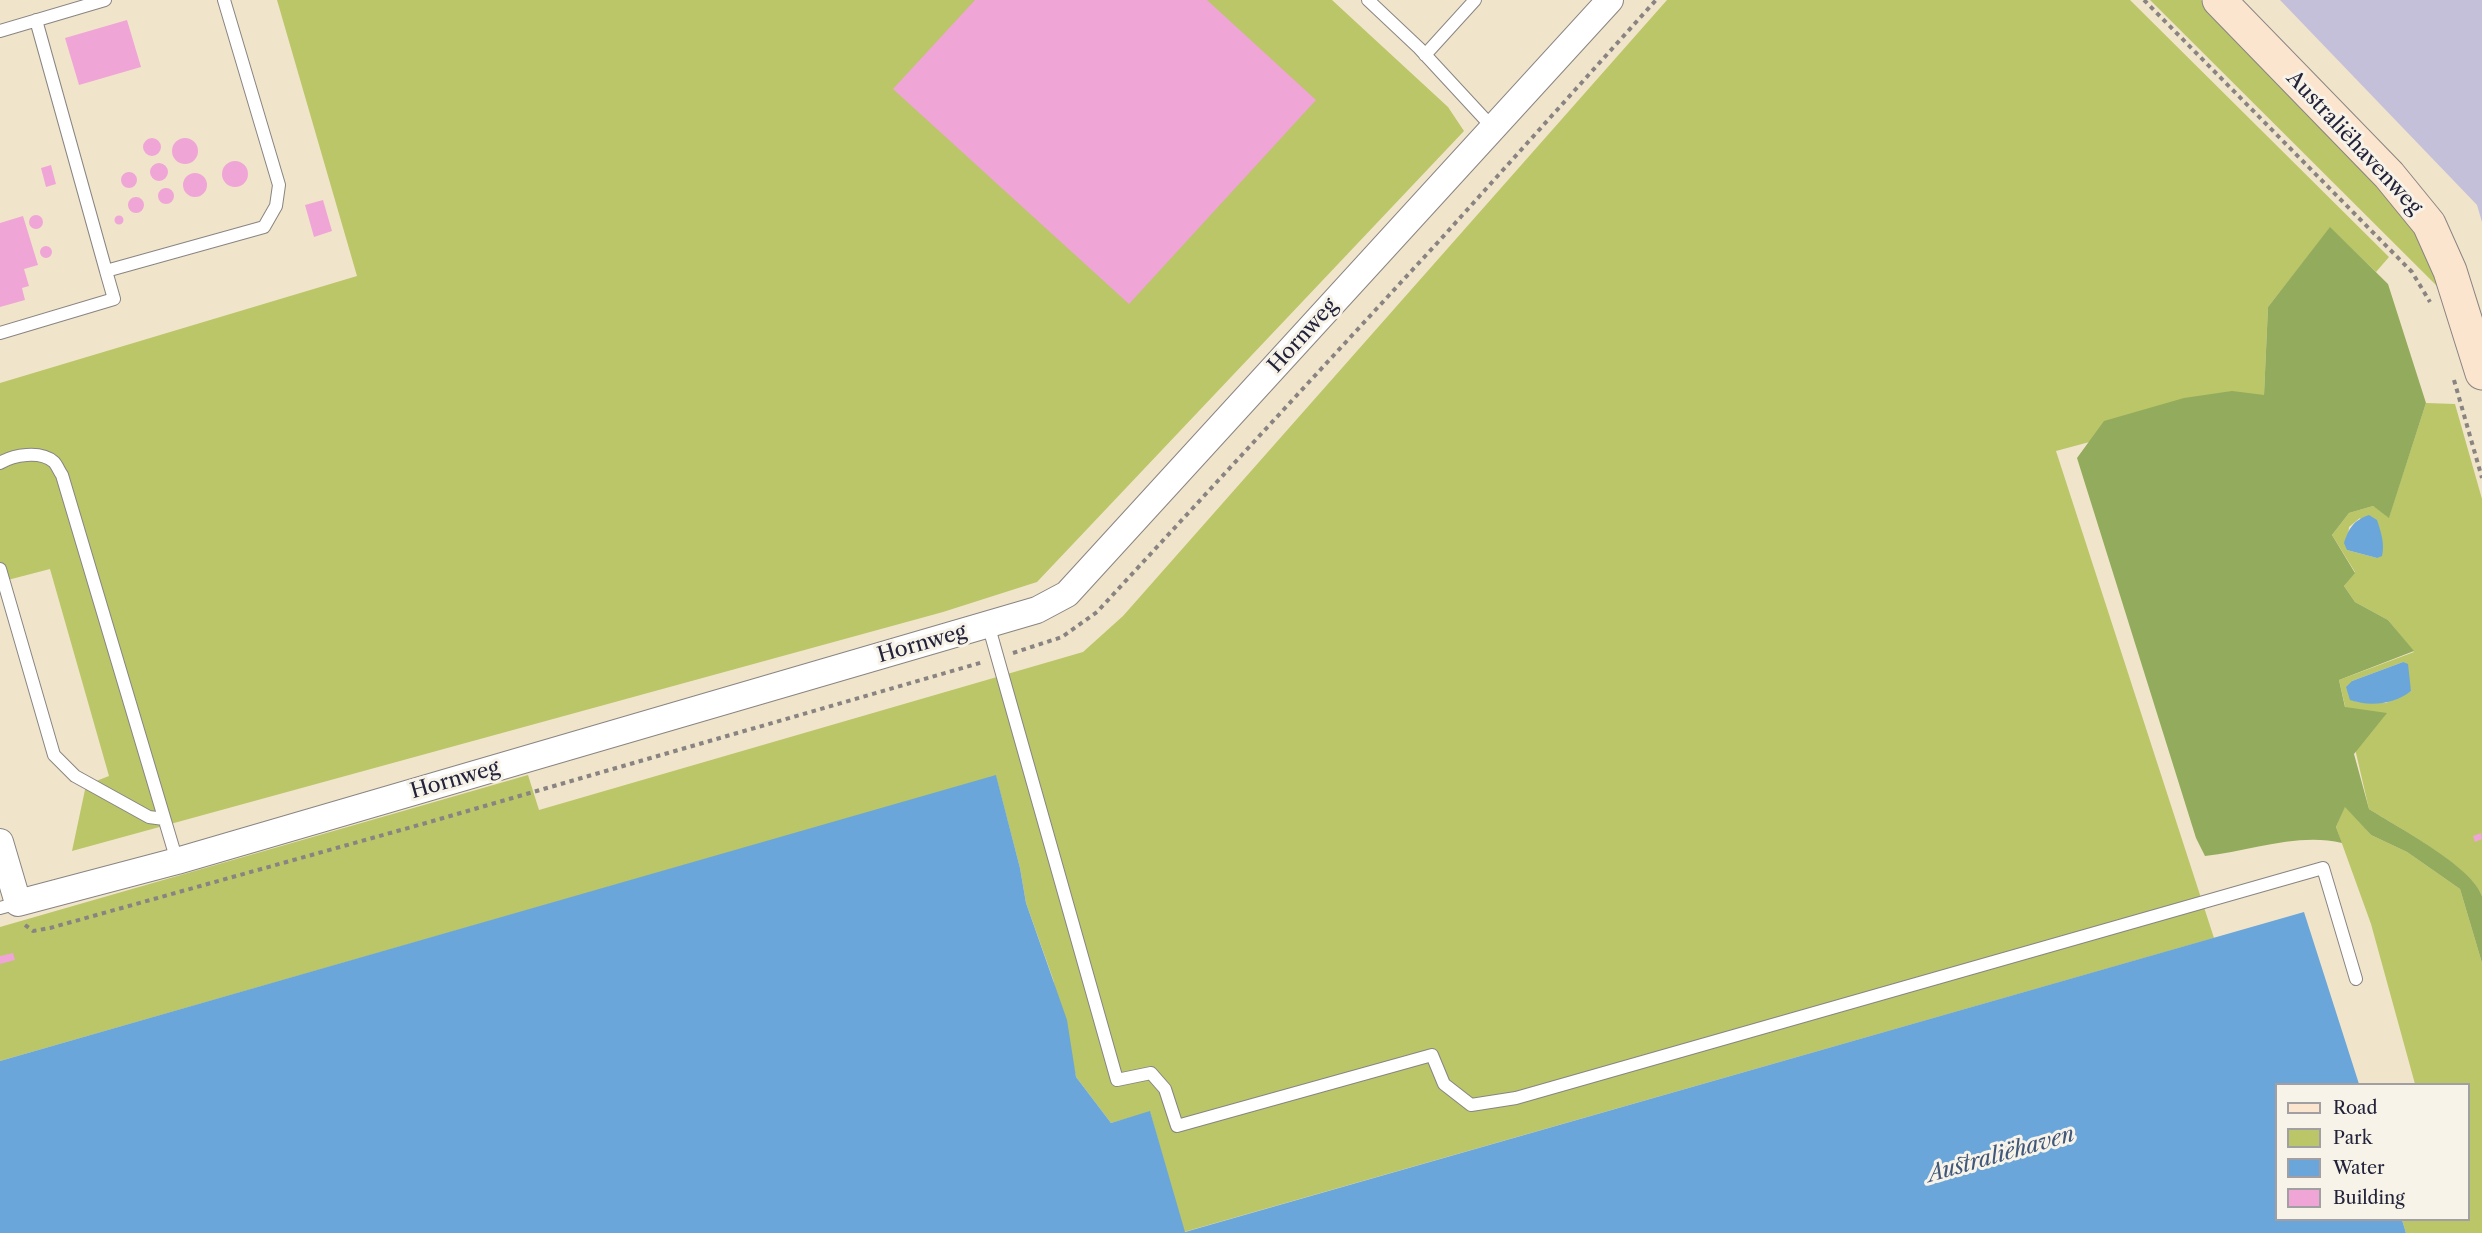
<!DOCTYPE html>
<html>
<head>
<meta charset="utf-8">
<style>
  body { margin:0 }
  #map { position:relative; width:2482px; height:1233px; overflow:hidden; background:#f0e5ca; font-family:"Libre Caslon Text",serif }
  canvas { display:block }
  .legend { position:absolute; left:2275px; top:1083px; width:195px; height:138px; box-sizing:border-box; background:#f7f3e8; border:2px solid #a29fa3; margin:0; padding:8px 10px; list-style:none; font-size:18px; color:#22223b }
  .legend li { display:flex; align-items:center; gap:12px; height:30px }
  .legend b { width:30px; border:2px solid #a29fa3 }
</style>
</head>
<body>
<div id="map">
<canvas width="2482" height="1233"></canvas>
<ul class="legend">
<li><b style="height:8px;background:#fce5cf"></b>Road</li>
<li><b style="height:16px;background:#bac668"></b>Park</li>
<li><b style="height:16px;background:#6ba6db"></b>Water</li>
<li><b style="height:16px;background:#f0a5d7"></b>Building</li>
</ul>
</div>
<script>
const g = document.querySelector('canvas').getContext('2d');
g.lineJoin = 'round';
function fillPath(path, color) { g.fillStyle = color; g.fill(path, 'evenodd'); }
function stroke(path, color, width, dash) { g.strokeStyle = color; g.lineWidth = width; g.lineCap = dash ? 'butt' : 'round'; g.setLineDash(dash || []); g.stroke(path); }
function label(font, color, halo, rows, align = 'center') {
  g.font = font + ' "Libre Caslon Text",serif'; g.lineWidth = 6; g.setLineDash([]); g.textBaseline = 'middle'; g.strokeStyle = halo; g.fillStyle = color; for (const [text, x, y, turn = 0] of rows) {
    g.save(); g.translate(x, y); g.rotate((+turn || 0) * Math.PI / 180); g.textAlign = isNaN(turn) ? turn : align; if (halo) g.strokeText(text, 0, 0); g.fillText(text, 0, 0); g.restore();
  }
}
fillPath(new Path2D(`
  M2280 0H2482V222L2477 205Z`), '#c5c0da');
fillPath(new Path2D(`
  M277 0H1332L1448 107 1464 131 1037 582 943 612 72 851 86 785 109 776 50 569 0 582V383L357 276Z
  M1667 0H2130L2389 257 2376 272 2330 228 2268 307 2264 395 2056 451 2214 938 1184 1232 1150 1112 1111 1123 1076 1077 1053 979 1026 903 1020 868 996 776 0 1061V927L528 775 539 810 1083 652 1123 616Z
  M2150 0H2201L2312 117 2398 201 2425 244 2440 289Z
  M2426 403 2455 404 2482 499V896C2471 866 2397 827 2369 809L2339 680 2414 652 2388 620 2355 602 2344 586 2355 572 2332 535 2349 513 2373 506 2389 517ZM2360 518 2377 558 2347 550 2349 527ZM2403 662 2411 691 2386 703 2356 702 2352 681Z
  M2345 806 2371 835 2407 852 2460 889 2482 963V1233H2406L2402 1220H2468V1084H2415L2371 924 2336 827Z`), '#bac668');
fillPath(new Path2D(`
  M2330 227 2388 284 2426 403 2389 518 2373 506 2349 513 2332 535 2355 573 2344 586 2355 602 2388 620 2414 651 2339 680 2345 707 2387 713 2354 754 2369 809C2397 827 2472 866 2482 896V963L2460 889 2407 852 2371 835 2345 807 2336 827 2342 843C2299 832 2249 851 2205 856L2196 838 2077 458 2104 421 2184 398 2232 391 2264 395 2268 307Z`), '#93ab5c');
fillPath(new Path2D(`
  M2369 515 2377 520C2381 532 2385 544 2382 556L2377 558 2347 550 2344 543C2349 528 2354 520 2369 515Z
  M2403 662 2408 664 2411 691C2395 704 2370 707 2350 700L2346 687 2352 681Z
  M996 775 1020 868 1026 903 1067 1020 1076 1077 1111 1123 1150 1111 1185 1232 2304 912 2359 1084H2276V1220H2402L2406 1233H0V1061Z`), '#6ba6db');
fillPath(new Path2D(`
  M975 0H1207L1316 100 1129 304 893 89Z
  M127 20 141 67 79 85 65 38Z
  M143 147a9 9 0 1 1 18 0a9 9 0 1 1-18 0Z
  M172 151a13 13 0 1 1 26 0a13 13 0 1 1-26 0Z
  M222 174a13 13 0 1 1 26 0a13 13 0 1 1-26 0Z
  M150 172a9 9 0 1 1 18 0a9 9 0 1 1-18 0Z
  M51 165 56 184 46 187 41 168Z
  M121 180a8 8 0 1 1 16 0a8 8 0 1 1-16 0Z
  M183 185a12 12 0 1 1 24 0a12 12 0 1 1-24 0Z
  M158 196a8 8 0 1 1 16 0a8 8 0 1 1-16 0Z
  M128 205a8 8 0 1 1 16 0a8 8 0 1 1-16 0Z
  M323 200 332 231 314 237 305 205Z
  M29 222a7 7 0 1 1 14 0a7 7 0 1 1-14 0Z
  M114.5 220a4.5 4.5 0 1 1 9 0a4.5 4.5 0 1 1-9 0Z
  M23 216 38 265 24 269 29 286 22 288 25 300 0 307V223Z
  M40 252a6 6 0 1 1 12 0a6 6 0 1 1-12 0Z
  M2481 833 2482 839 2475 842 2473 836Z
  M13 953 15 960 0 964V956Z`), '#f0a5d7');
const lane = new Path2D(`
  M1368 0 1419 48 1493 128
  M36 20 106 271
  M0 31 105 0
  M1425 55 1475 0
  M0 333 114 299 106 271 264 227 276 206 279 185 224 0
  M0 463C13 455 40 450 54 462 57 465 59 471 62 475L177 861
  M0 569 54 755 75 776 149 817 164 819
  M988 624 1117 1080 1151 1073 1165 1089 1177 1126 1432 1055 1444 1084 1471 1105 1516 1098 2323 868 2356 979
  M0 908 18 903`);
const street = new Path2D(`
  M0 842 18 903 177 861 1037 610 1067 594 1610 0`);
const secondary = new Path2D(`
  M2219 0 2389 175 2429 224 2450 271 2482 373`);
stroke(lane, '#898482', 14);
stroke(street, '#898482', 28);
stroke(secondary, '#898482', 35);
stroke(new Path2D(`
  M2144 0 2412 272 2430 302
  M2454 380 2482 478
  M1013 653 1062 637 1097 612 1440 240 1656 0
  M25 925 33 931 50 928 426 823 983 662`), '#898482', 4, [4.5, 4.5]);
stroke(lane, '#fff', 12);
stroke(street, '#fff', 26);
stroke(secondary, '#fce5cf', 33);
label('21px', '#22223b', '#f7f3e8', [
  ["Australiëhavenweg",2354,143,47],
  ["Hornweg",1303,336,-48],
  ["Hornweg",922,644,-16],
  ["Hornweg",455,780,-16]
]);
label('italic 22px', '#3f577b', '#f7f3e8', [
  ["Australiëhaven",2001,1155,-16]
]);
</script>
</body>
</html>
